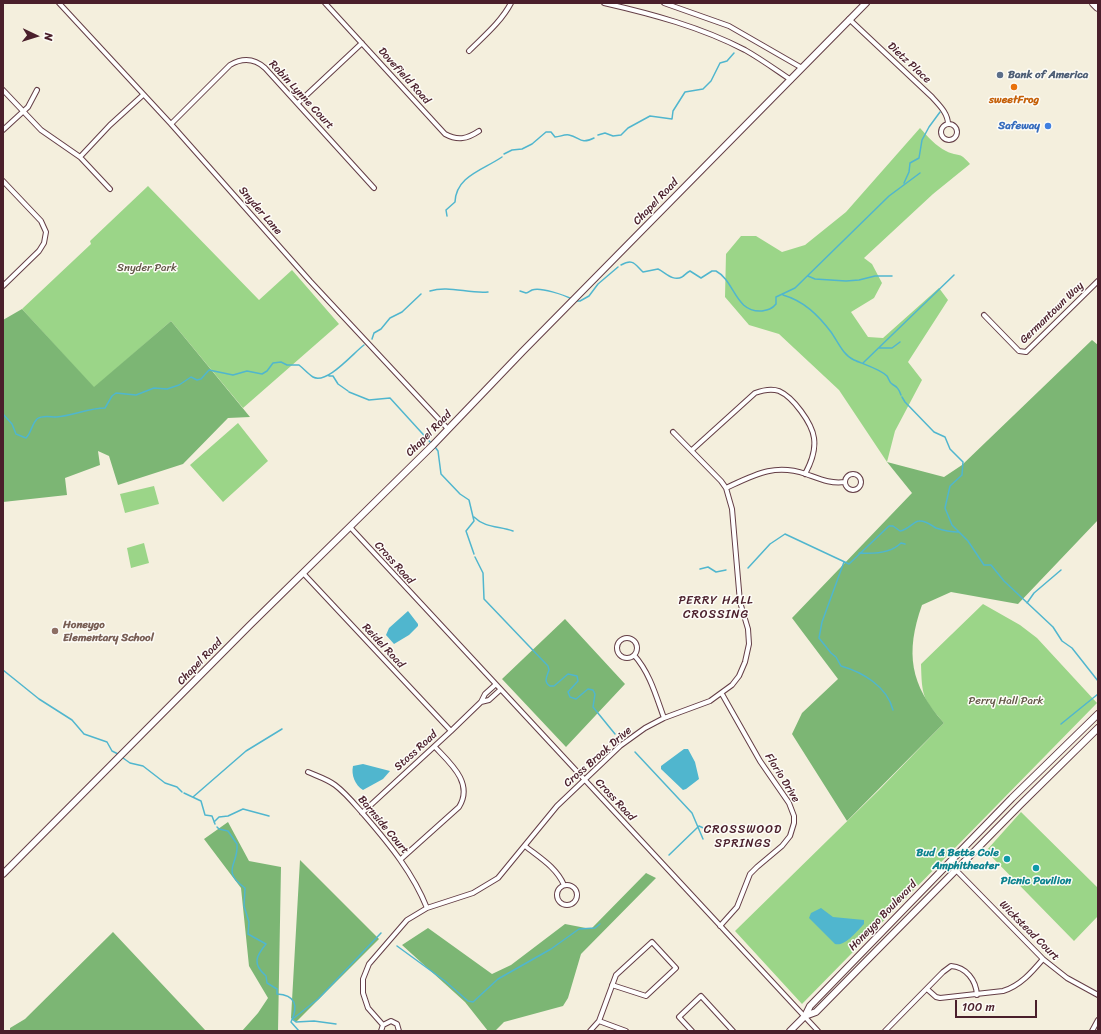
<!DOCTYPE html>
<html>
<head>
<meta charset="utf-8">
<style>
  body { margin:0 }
  #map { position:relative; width:1101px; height:1034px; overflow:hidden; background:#f4efdd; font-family:Sriracha,sans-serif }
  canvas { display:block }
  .frame { position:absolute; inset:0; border:4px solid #4a1f2b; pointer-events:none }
  .north { position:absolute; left:16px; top:16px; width:40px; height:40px; -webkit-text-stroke:3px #fdfcf7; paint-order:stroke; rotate:94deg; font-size:11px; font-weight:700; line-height:16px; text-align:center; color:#4a1f2b }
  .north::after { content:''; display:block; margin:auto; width:14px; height:18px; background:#4a1f2b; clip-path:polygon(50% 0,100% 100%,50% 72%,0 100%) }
  .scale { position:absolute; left:955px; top:1000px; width:82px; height:18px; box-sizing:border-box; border:2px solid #4a1f2b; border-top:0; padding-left:5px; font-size:12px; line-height:14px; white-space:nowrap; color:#4a1f2b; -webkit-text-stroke:3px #fdfcf7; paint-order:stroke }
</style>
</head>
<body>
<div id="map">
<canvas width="1101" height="1034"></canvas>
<div class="frame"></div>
<div class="north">N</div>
<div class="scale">100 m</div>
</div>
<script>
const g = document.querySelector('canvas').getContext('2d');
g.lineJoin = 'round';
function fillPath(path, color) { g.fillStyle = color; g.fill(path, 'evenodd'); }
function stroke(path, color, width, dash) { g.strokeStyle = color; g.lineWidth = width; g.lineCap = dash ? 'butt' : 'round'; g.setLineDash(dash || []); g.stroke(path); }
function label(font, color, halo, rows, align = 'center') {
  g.font = font + ' Sriracha,sans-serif'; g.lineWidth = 3; g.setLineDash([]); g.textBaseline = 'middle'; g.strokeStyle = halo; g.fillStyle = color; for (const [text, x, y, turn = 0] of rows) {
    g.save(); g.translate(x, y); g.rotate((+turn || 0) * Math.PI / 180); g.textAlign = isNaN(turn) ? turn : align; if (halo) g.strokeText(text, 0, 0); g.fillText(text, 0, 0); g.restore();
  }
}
fillPath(new Path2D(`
  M920 128C928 137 936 146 946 151 960 158 958 150 970 164L933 194 864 258 872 264 882 283 874 298 851 312 868 337 883 338 939 288 948 300 908 362 922 380 895 431 887 462 839 390 779 334 749 325 725 297 726 254 741 236H756L782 252 805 245 846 212Z
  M148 186 259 300 292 270 339 324 243 408 171 321 94 388 22 309 91 244 90 241Z
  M238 423 268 461 223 502 190 465Z
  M154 486 159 504 125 513 120 494Z
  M144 543 149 563 131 568 127 548Z
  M983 604 1020 625 1037 638 1097 703 802 1004 735 931 879 790 944 723C922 698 922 696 921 664Z
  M1021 812 1098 888V916L1074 941 986 851Z`), '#9bd588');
fillPath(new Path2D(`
  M22 309 94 387 171 321 250 417 228 418 183 464 118 485 109 456 98 451 100 465 65 478 67 495 3 502V320Z
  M1092 340 1098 345V520L1018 604 951 592 922 605C905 653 910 685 944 723L847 821 792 734 802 713 838 679 792 618 912 493 887 462 944 477 962 465Z
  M565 619 625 684 566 747 502 679Z
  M228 822 249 861 281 867 278 1031H242L258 1013 268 998 249 966 241 888 204 839Z
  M300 860 379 939 296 1022 291 1018Z
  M646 873 656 878 581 954 568 998 563 1006 504 1022 495 1031H488L465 1002 402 945 428 928 492 974 511 965 565 924 591 929Z
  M113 932 206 1031H10V1028L25 1019Z`), '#7cb674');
fillPath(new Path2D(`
  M408 611 418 624V626L409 635 394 644 386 635 389 628Z
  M684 749H688L695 762 699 779 686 789 683 790 661 769V766Z
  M363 764 390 771 383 779 363 790C355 785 351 775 353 766Z
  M821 908 833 917 864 920V924C857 931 845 947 835 944L809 918 811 913Z`), '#50b6ce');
stroke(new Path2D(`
  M598 135 605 133 613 136 621 135 628 128 650 116 672 119 673 111 685 92 703 89 711 81 720 63 727 61 734 53
  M504 154 512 150 522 149 532 144 546 132H551L555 137C560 137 564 134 569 135 580 137 580 145 594 138
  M904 183 909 172 910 163 919 158 922 140 929 127 940 112
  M447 216 446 210 455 202C456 176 483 170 502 157
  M621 265C634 258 635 265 643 272L658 269C665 272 673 282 682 277 685 275 686 273 690 271L701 278 712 271H716C735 281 735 313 762 311 768 310 772 309 776 304V297L795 288 889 196 920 173
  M808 276 815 279 846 281 859 280 875 276H892
  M430 291C448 285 469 294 488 292
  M520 291 526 293C528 293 530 291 532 290 541 287 564 295 572 299
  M783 295C804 301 818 315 831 332 838 342 843 355 854 360 863 364 880 369 887 376 889 379 889 382 892 384 897 387 899 389 901 395
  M576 301H580L589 296 598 284 618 267
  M372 339 374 333 381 329 390 318 402 312 421 294
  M879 348H892L900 342
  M863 363 954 275
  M329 376H333L338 384 348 391
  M349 392 369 400 390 398 431 443
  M902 397 905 402 934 432 945 437 950 449 963 462 962 475 950 486 945 508 952 525 968 541 984 565H991L1004 581 1053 627 1062 641 1072 648 1098 681
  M3 414 12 424 16 434 26 438C32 432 31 425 37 419 42 415 50 417 56 417 73 416 88 408 105 408L112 396 116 393 136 395 154 388 167 389 179 385 191 377 197 380 201 379 209 370 233 375 247 371 262 374 267 371 273 363 281 362 287 365H299C304 369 308 374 313 377 327 385 354 352 364 345
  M435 447 438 451 441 474 460 494 469 500 474 521 466 531 474 554
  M474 517C485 528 499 526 513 531
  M859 553C873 554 891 553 901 543L905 544
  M475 557 483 573 484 599 548 666 549 670C547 676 543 682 550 686H554L568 674 577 676 578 681 568 692 570 697 576 699 588 689 593 690 595 694 593 707 615 734
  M844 562 822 622 819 638 831 653 836 657 841 666C862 672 887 686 893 710
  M748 568 770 544 785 534 849 564 889 526H893L900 531C908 530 914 521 919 521 926 520 932 526 936 528 942 530 951 532 958 532
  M700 569 708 567 716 572 726 570
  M1027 603 1034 593 1061 570
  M3 670 39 699 72 720 84 734 107 742 112 751 118 754
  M1061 724 1098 694
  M635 752 692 813 703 839
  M123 758 130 763 143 766 165 783 177 787 182 792
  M184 793 201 801 205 815 212 816 215 824
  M193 797 246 751 282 729
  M214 822 219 817 228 816 243 809 269 816
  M699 826 712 832 723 830
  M217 827 219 829 228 831 237 844C239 865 220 870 245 888L244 906 249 922 248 934 266 944C256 956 252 964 266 976L267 983 277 989V994C295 995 299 1005 291 1022L299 1031
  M669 855 699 826
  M397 946 445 981 468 1001 473 1002 498 979 551 949 579 929 595 928 600 924
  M294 1018 318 999 381 933
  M292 1019 296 1022 314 1021 336 1024
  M99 1031H106`), '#50b6ce', 1.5);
const street = new Path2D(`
  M59 3 171 124 310 281 448 429
  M325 3 445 134C458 141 467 139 479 131
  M604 3C652 14 701 27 745 50 761 59 776 70 791 80
  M664 3 729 26 802 68
  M849 19 932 97C939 105 948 113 948 124
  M469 51C484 36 501 22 511 3
  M3 90 41 130 80 157 110 189
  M298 103 362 43
  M941 132a8 8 0 1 1 16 0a8 8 0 1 1-16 0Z
  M171 124 230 65C242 58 254 58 265 68L374 188
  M3 130 28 107 37 90
  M80 157 110 125 143 95
  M3 181 41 221 46 232 44 243 39 251 3 286
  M984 315 1019 351 1026 352 1098 281
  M692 450 755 393C763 390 771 388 779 391 793 397 812 423 814 438 816 451 811 463 805 474
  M845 482a8 8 0 1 1 16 0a8 8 0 1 1-16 0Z
  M726 488C754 475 774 463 806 474 820 479 830 484 845 482
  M350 527 818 1031
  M303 573 451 731
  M617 648a10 10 0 1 1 20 0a10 10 0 1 1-20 0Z
  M634 655C650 673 656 696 664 718
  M481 702 489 700 500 690
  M308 772C317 776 327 779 335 785 347 794 356 806 365 816 390 845 413 873 427 908
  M362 813 451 731 481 702 485 694 495 685
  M525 846C540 858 556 867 564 885
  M401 859 459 807C474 783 450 763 435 747
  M956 870 1043 959 1067 978 1098 995
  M557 895a10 10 0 1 1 20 0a10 10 0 1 1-20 0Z
  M720 926 737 907 750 874 757 867 782 846 790 836 794 823V816L789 803 760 761 722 694
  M927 989 936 997 940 998 1003 991C1020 986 1032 972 1043 959
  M599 1021 626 1031
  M383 1025 368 1008 363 993V979L369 964 407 920 427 908 473 893 498 878 557 806 620 746 645 728 664 718 710 701 732 685 739 676 745 662 749 644 748 629 740 602 732 509 726 488 721 481 673 432
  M381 1031 383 1025 391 1021 397 1024 399 1031
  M590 1031 599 1021 616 975 652 942 676 968 646 996 612 985
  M692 1031 679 1017 701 996 733 1031
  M885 1031 943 972 951 966C966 967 976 980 977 995
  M1092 1031 1098 1020`);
const secondary = new Path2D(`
  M3 874 249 626 433 445 523 351 866 3
  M805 1016 816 1012 1020 805 1098 728
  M790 1031 805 1016 810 1006 1012 798 1098 714`);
const highway = new Path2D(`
  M1094 3 1098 7`);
stroke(street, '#643e46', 6);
stroke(secondary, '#643e46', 8);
stroke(highway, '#643e46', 10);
stroke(street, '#fff', 4);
stroke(secondary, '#fff', 6);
stroke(highway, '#fff', 8);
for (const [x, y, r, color] of [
  [1000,75,4,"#5c6f8a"],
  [1014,87,4,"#e8710a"],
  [1048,126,4,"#3f7fe0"],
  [55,631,4,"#8d6e63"],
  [1007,859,4,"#0f9aa8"],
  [1036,868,4,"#0f9aa8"]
]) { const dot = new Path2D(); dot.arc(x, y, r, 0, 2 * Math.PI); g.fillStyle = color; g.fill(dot); stroke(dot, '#fdfcf7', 1.5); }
label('11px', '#4a1f2b', '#fdfcf7', [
  ["Dietz Place",909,63,43],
  ["Dovefield Road",404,76,48],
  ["Robin Lynne Court",301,95,47],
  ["Chapel Road",656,202,-46],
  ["Snyder Lane",260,211,49],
  ["Germantown Way",1052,313,-44],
  ["Chapel Road",429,434,-45],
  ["Cross Road",394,563,48],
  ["Reidel Road",383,646,47],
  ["Chapel Road",200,662,-46],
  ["Stoss Road",416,751,-42],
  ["Cross Brook Drive",598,757,-41],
  ["Florio Drive",782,778,58],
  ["Cross Road",615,800,47],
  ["Barnside Court",383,825,50],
  ["Honeygo Boulevard",883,916,-46],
  ["Wickstead Court",1029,931,45]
]);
label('bold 11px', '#4e5e75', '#fdfcf7', [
  ["Bank of America",1008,75]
], 'left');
label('bold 11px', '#c56008', '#fdfcf7', [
  ["sweetFrog",1014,100]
]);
label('bold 11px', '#366cbe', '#fdfcf7', [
  ["Safeway",1040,126]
], 'right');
label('11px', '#625647', '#fdfcf7', [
  ["Snyder Park",147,268],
  ["Perry Hall Park",1006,701]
]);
label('bold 11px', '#785e54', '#fdfcf7', [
  ["Honeygo",63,625],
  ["Elementary School",63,638]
], 'left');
label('bold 11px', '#0d838f', '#fdfcf7', [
  ["Bud & Bette Cole",999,853],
  ["Amphitheater",999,866],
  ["Picnic Pavilion",1036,881,"center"]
], 'right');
g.letterSpacing = '1px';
label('12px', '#4a1f2b', '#fdfcf7', [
  ["PERRY HALL",716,601],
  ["CROSSING",716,615],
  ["CROSSWOOD",743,830],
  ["SPRINGS",743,844]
]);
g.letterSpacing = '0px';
</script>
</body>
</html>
